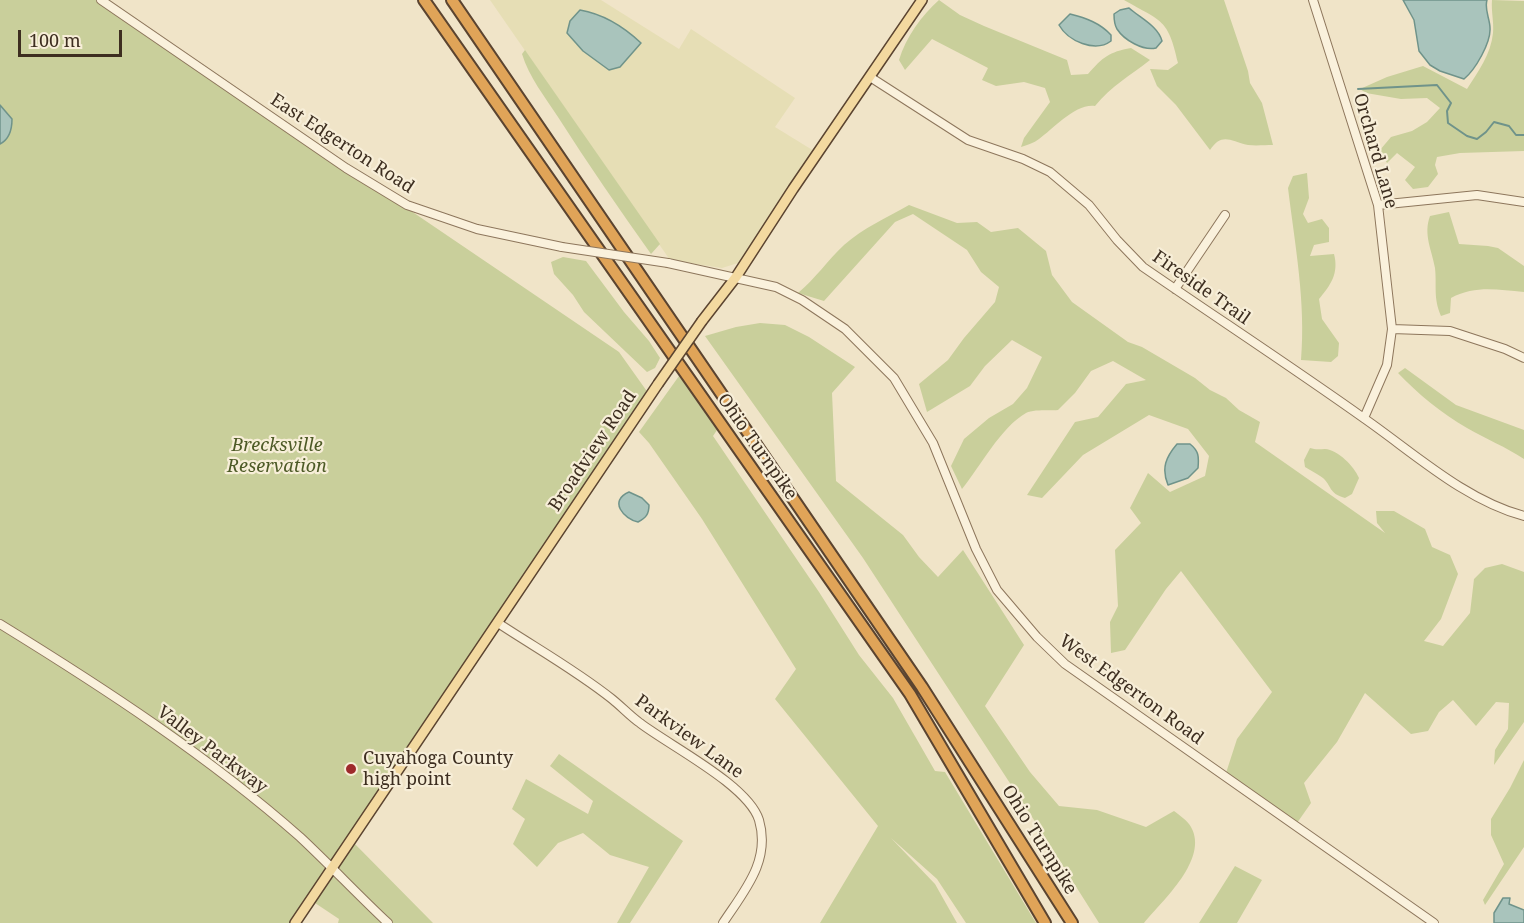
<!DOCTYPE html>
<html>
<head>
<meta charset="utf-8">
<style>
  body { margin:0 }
  #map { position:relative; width:1524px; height:923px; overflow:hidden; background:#f0e4c8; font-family:"Noto Serif",serif }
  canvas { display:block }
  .scale { position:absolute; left:18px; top:30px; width:104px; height:27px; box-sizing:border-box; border:3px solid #3d2e20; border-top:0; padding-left:8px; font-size:18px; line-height:21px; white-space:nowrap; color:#3d2e20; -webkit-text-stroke:4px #f7eed8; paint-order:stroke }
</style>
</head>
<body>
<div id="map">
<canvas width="1524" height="923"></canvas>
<div class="scale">100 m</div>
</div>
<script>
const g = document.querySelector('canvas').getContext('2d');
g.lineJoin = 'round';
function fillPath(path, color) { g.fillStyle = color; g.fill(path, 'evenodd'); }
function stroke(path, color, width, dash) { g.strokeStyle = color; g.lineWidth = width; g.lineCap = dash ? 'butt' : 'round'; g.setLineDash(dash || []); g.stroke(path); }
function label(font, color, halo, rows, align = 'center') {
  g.font = font + ' "Noto Serif",serif'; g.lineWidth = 4.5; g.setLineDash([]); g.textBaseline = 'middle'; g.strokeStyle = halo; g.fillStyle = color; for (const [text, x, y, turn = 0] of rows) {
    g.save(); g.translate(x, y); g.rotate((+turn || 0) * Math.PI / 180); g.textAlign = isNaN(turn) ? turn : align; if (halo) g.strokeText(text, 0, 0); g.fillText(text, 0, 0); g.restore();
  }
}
fillPath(new Path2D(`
  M490 0H601L679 49 691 29 795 98 775 127 814 151 738 263 722 268 670 260Z`), '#e6deb5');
fillPath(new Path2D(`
  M0 0H100L619 352 651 397 350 839 433 923H338L339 919 309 899 292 923H0Z
  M939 0 960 15 984 26 1067 60 1071 75 1088 74C1103 57 1109 52 1131 48L1150 60C1130 76 1112 85 1095 106 1076 103 1053 129 1039 139 1034 143 1027 145 1021 147L1024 138 1050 102 1045 88 1024 82 996 86 982 80 988 68 932 39 905 70 899 60C906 37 921 16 939 0Z
  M1124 0H1224L1248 71 1250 83 1262 103 1273 145C1265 145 1256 146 1248 145 1230 141 1222 132 1210 150L1176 105 1157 86 1150 69 1168 70 1178 63C1168 18 1162 22 1124 0Z
  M1492 0 1524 1V151L1460 153 1437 157 1435 165 1438 174 1428 187 1413 189 1405 180 1415 167 1397 153 1387 163 1380 150 1391 137 1412 131 1427 122 1440 108 1427 98 1401 99 1366 93 1360 89 1387 77 1423 66 1467 89C1478 72 1491 54 1493 33 1494 22 1491 11 1492 0Z
  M525 50 660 244 651 254C619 209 588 164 558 117 545 97 529 77 522 54Z
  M1307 173 1309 198 1303 214 1308 223 1322 219 1329 228V242L1314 245 1310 256 1334 254C1339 273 1331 285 1319 299L1322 319 1339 343 1338 356 1331 362 1301 360C1306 303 1295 245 1288 188L1293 176Z
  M909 205 957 223 977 222 991 232 1018 228 1046 251 1052 275 1072 302 1128 342 1142 347 1195 378 1210 390 1226 398 1239 410 1260 422 1255 442 1385 533 1377 523 1376 511H1394L1425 529 1432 547 1450 555 1458 574 1441 619 1424 641 1443 646 1470 613 1474 579 1485 568 1502 564 1524 572V722L1494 765 1495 750 1508 729 1509 703 1496 702 1476 726 1453 700 1439 712 1428 731 1411 734 1365 693 1337 742 1304 783 1311 803 1297 823 1226 773 1237 739 1272 692 1181 571 1166 589 1125 650 1111 653 1110 622 1118 606 1115 550 1141 523 1130 508 1148 473 1170 492 1205 476 1209 456 1188 429 1149 415 1083 455 1042 498 1027 495 1075 422 1098 417 1126 384 1146 380 1113 361 1091 371 1075 393 1058 410C1049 411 1034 409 1026 413 1001 427 980 467 962 489L951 466 964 439 989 418 1013 404 1027 388 1042 357 1012 340 985 366 970 386 927 412 919 384 948 360 964 338 995 302 999 287 981 272 967 250 913 214 895 222 824 301 798 293C815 279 828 260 844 245 863 228 888 217 909 205Z
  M1449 212 1459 244 1488 246 1498 248 1524 266V292C1497 290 1476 285 1451 298L1450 313 1441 316C1433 297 1437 287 1435 268 1432 250 1423 235 1430 216Z
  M563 257 586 261 624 312 649 341 660 358 655 368 647 372 584 312 573 295 554 274 551 262Z
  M760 323 785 325 809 337 855 367 832 393 836 481 903 535 919 557 938 577 963 550 1024 645 985 706 1030 772 1059 806 1097 810 1146 827 1174 811C1179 815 1188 821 1191 827 1209 859 1163 900 1144 923H1099L1034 820 863 558 705 336 736 327Z
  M1405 368 1456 405 1524 430V459C1506 447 1486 439 1467 428 1441 413 1418 394 1398 373Z
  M679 376 717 430 713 436 819 592 859 655 893 698 935 771 945 772 1036 923H966L937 879 891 838 935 884 957 923H820L878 826 775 699 796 669 702 519 649 443 639 432Z
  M1310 448C1316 450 1320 449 1325 449 1338 450 1354 466 1359 478L1352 494 1345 498C1328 493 1332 486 1323 478 1318 474 1311 471 1305 467L1304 460Z
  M559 754 683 841 630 923H617L649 867 610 855 583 833 558 843 537 867 513 844 525 819 512 809 526 779 588 814 593 801 550 766Z
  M1524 760V847L1485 905 1483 900 1504 864 1491 835V819L1510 788Z
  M1235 866 1262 880 1237 923H1199Z`), '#c9cf9b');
const water = new Path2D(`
  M1403 0H1487C1484 9 1490 19 1490 28 1491 43 1475 70 1464 79L1440 71 1430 65 1419 51 1414 20Z
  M1129 8C1140 18 1158 26 1162 41L1156 48C1143 51 1124 40 1117 29 1114 24 1114 19 1114 14L1120 10Z
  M580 10C603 14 624 27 641 43L620 67 609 70 583 51 567 33 570 21Z
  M1070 14C1086 18 1100 23 1111 35V41C1095 53 1068 41 1059 25Z
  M0 105 12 119C12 129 10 139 0 144Z
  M1177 444H1190C1199 451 1199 457 1198 468L1188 478 1168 485C1161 468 1166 457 1177 444Z
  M629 492 642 498 649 505C649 514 646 518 638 522 624 519 608 501 629 492Z
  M1503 898H1510L1509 904 1524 910V923H1494V913Z`);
fillPath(water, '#a9c4bc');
stroke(water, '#6f938a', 1.5);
stroke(new Path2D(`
  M1358 89 1437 85 1451 103 1447 111 1448 123 1467 136 1477 139 1486 132 1494 122 1509 126 1516 135H1524`), '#6f938a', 2);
const minor = new Path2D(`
  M101 0 346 168 407 205 477 229 562 247
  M1313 0 1378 205 1392 329 1387 365 1364 418
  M870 77 968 140 1023 159 1050 172 1089 205 1117 240 1143 267C1217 318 1292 367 1365 419 1415 454 1465 500 1524 516
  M1378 205 1477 195 1524 202
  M668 263 776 287 802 300 845 329 894 378 933 443 976 549 997 590 1037 637 1065 664 1434 923
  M1175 289 1225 215
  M1392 329 1450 331 1505 349 1524 358
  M498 623C536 648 577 671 612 699 622 707 630 716 640 723 670 746 748 785 759 820 771 861 744 891 723 923
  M0 624C104 688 208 756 300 837 330 865 358 895 388 923`);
const major = new Path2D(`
  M702 321 736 277 793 189 922 0
  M295 923 658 384`);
const highway = new Path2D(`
  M424 0 910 694 1045 923
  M452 0 922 687 1072 923`);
stroke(minor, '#8d765c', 10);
stroke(major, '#5b4430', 12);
stroke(highway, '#5b4430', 14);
stroke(minor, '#faf1dc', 8);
stroke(major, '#f3d9a0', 9);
stroke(highway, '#e0a458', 10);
const minorBridge = new Path2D(`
  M562 247 668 263`);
const majorBridge = new Path2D(`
  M658 384 702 321`);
stroke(minorBridge, '#8d765c', 10, []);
stroke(majorBridge, '#5b4430', 12, []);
stroke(minorBridge, '#faf1dc', 8);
stroke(majorBridge, '#f3d9a0', 9);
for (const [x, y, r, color] of [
  [351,769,6,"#9e2a2b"]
]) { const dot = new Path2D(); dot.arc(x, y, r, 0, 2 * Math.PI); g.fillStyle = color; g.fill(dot); stroke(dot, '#f7eed8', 2); }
label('18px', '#3d2e20', '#f7eed8', [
  ["East Edgerton Road",342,144,33],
  ["Orchard Lane",1375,151,74],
  ["Fireside Trail",1201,288,35],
  ["Ohio Turnpike",757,447,55],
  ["Broadview Road",593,451,-56],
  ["West Edgerton Road",1131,690,36],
  ["Parkview Lane",689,737,36],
  ["Valley Parkway",212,750,37],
  ["Ohio Turnpike",1039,840,58]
]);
label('italic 18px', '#4d5a26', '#f7eed8', [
  ["Brecksville",277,446],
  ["Reservation",277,467]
]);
label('18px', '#3d2e20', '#f7eed8', [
  ["Cuyahoga County",363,759],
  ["high point",363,780]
], 'left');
</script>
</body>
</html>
